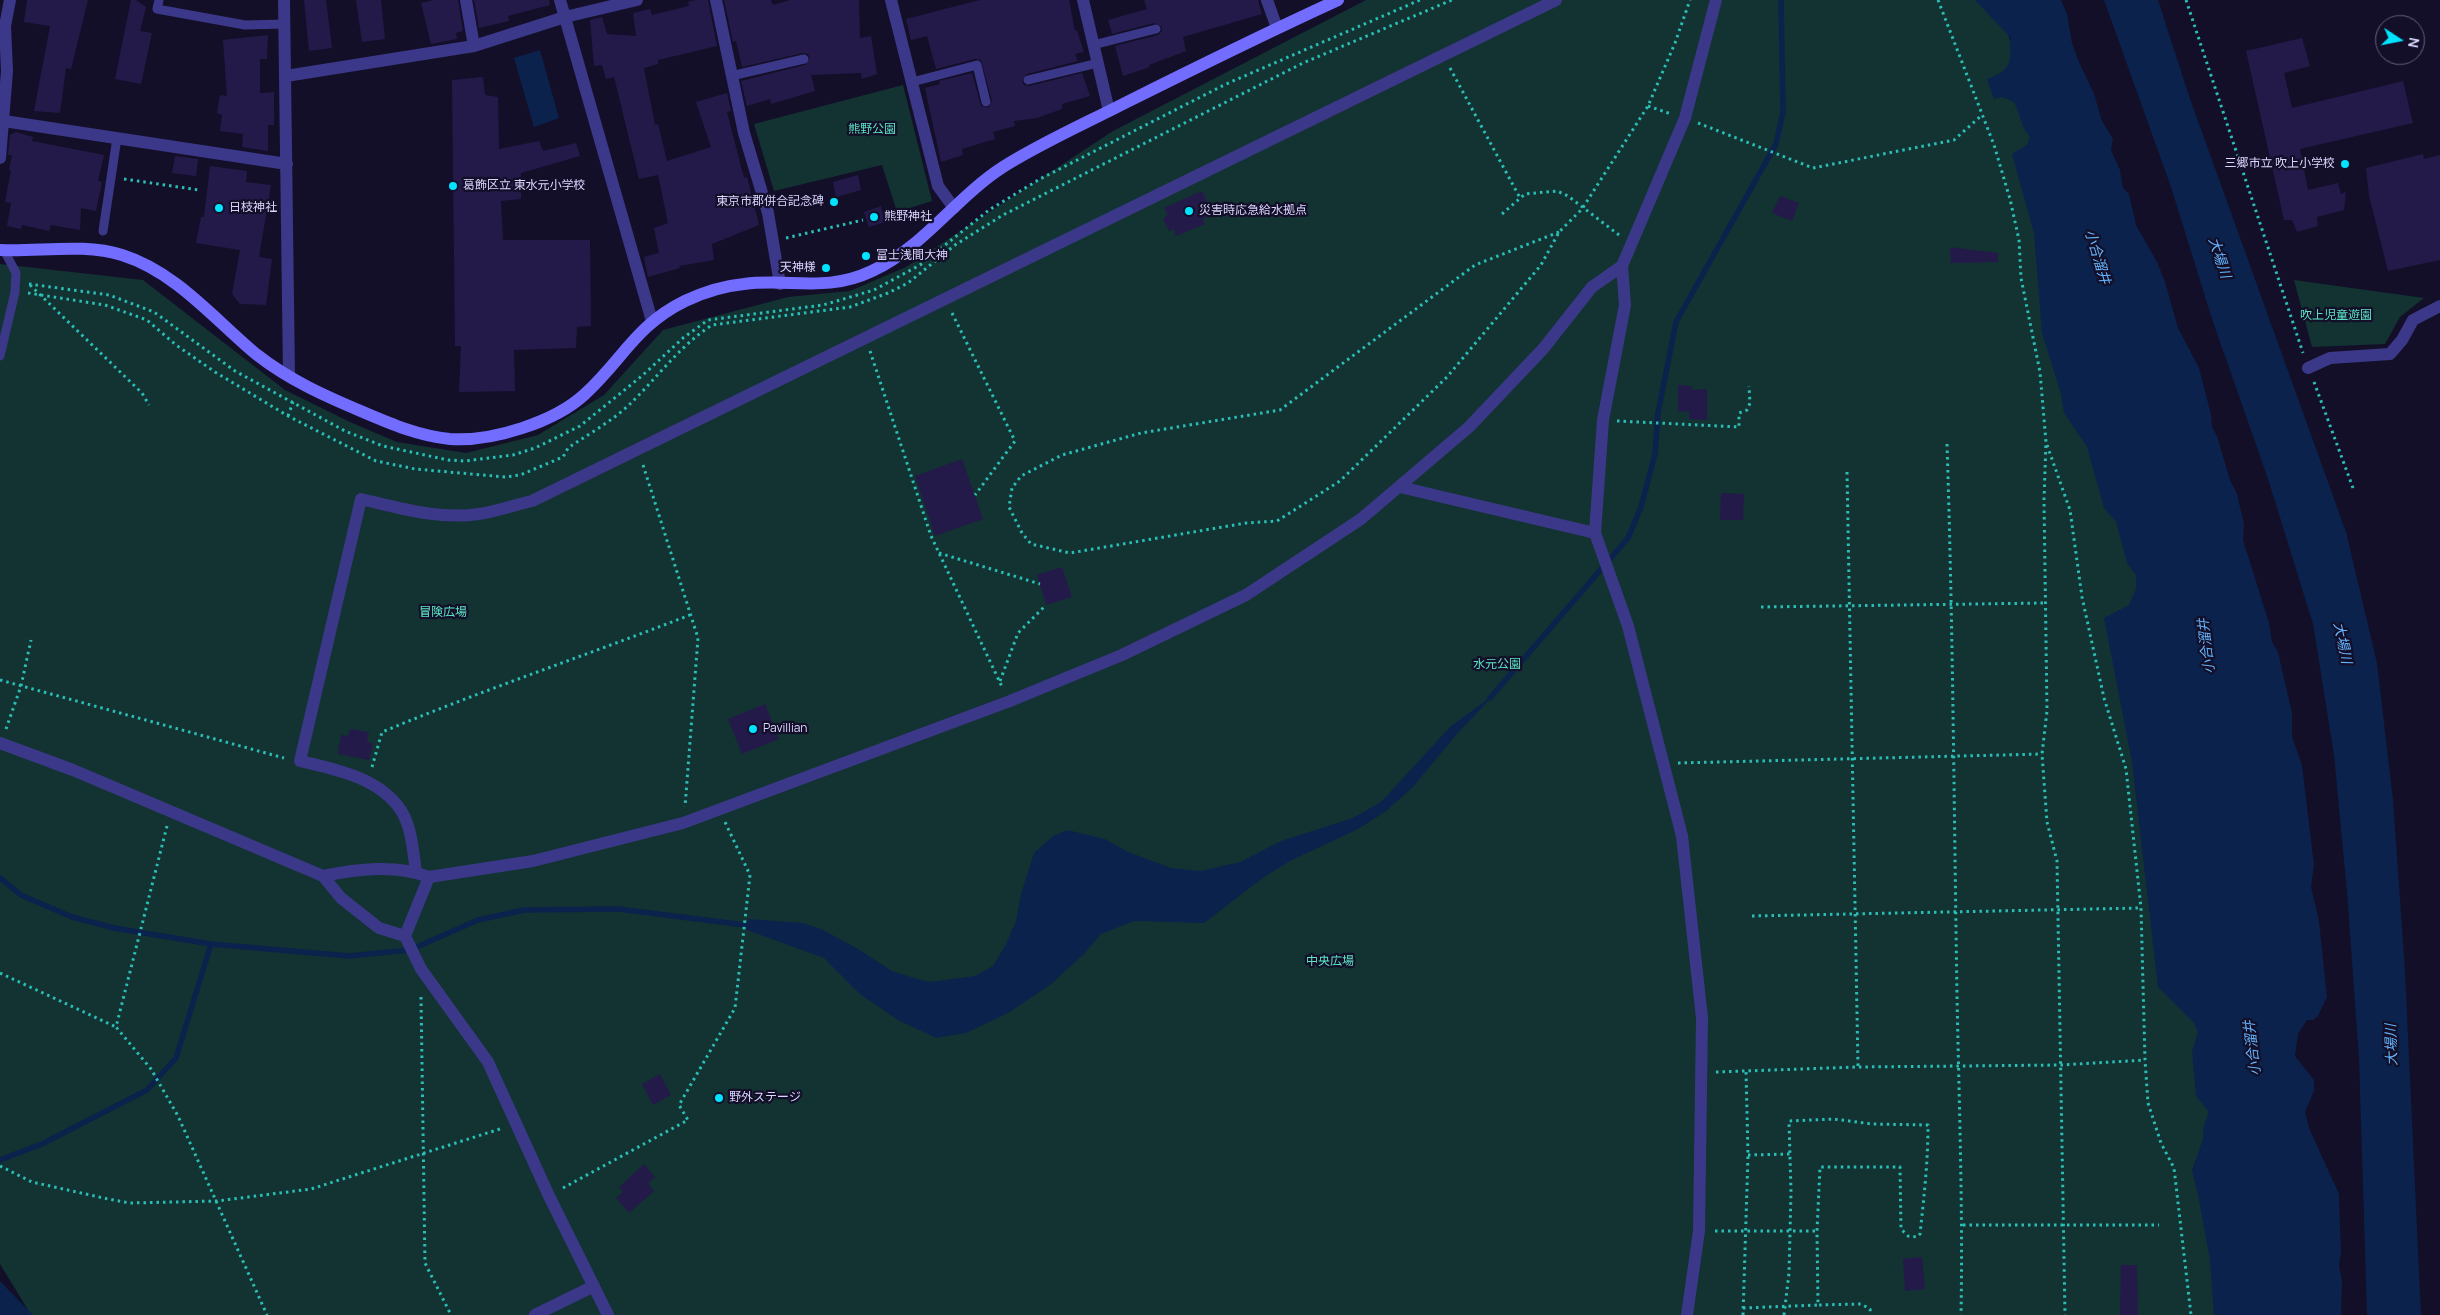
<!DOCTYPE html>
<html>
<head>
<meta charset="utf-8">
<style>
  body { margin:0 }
  #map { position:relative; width:2440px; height:1315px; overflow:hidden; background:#130f28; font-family:Manrope,sans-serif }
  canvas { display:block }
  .north { position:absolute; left:2375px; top:15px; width:50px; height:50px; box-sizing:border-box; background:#130f28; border:1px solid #635f7e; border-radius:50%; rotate:101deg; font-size:14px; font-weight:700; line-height:20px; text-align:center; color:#dbd6ff }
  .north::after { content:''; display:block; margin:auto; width:18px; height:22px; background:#02e3ff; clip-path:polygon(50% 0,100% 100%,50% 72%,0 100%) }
</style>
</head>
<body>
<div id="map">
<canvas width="2440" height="1315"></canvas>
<div class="north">N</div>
</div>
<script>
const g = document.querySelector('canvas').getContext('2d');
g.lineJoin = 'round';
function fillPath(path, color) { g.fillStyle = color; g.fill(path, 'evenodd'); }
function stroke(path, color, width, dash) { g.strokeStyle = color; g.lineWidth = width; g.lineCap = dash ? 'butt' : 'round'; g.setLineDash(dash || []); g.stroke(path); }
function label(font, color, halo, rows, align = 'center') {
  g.font = font + ' Manrope,"Noto Sans JP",sans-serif'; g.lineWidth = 4.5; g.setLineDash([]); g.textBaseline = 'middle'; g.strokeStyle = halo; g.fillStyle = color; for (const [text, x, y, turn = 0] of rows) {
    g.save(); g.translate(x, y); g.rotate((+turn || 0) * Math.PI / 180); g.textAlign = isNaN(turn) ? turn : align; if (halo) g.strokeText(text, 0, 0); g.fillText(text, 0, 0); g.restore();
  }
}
fillPath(new Path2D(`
  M1366 0H1999L2117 439 2250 1315H31L0 1264V264L143 280 285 390 352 423 397 442 466 453 538 435 604 395 663 330 788 297 850 291 906 267 1113 131Z
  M903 85 932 201 897 212 882 165 774 191 754 124Z
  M2294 280 2424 298 2400 317 2385 344 2312 347Z`), '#123332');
fillPath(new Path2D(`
  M1975 0H2061L2067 14 2072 43 2079 62 2094 94 2102 121 2113 139 2111 150 2120 170 2123 188 2129 194 2136 225 2157 262 2165 282 2178 328 2199 368 2211 414 2212 427 2217 436 2230 480 2237 494 2244 524 2243 540 2269 623 2272 642 2278 652 2292 713V737L2302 765 2314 865 2311 887 2319 921 2327 997 2318 1016 2313 1020H2307L2298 1034 2295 1056 2314 1080V1091L2305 1112 2309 1128 2339 1194 2341 1253 2339 1265 2342 1281 2341 1315H2214L2210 1260 2198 1195 2192 1170 2203 1139V1128L2209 1112 2196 1096 2192 1052 2198 1032 2194 1023 2158 987 2132 762 2104 618 2129 605 2136 589V575L2127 563 2116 522 2104 508 2087 447 2064 413 2061 394 2042 333 2034 234 2012 154 2027 145 2030 137C2021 127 2020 114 2014 102L2002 97 1994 99 1987 79C2014 69 2010 62 2010 37Z
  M2104 0H2158L2189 96 2346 532 2377 663 2393 800 2405 971 2421 1315H2367L2359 1058 2347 892 2334 755 2313 624 2268 479 2212 319 2171 187Z
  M540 50 559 118 534 127 514 58Z
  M1496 693 1456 735 1413 787 1386 811 1358 829 1290 861 1264 877 1204 923 1134 921 1101 934 1084 954 1050 985 1008 1013 966 1033 936 1038 898 1020 861 995 824 958 747 930 748 919 803 923 823 930 858 949 892 971 914 978 930 982 975 976 993 966 1006 944 1016 921 1021 894 1034 853 1053 836 1067 830 1105 839 1128 852 1171 868 1201 871 1240 862 1281 841 1353 818 1381 802 1450 727Z
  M0 1281 33 1315H0Z`), '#0a224c');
stroke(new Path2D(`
  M1490 698 1628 538 1641 507 1655 454 1658 413 1676 322 1776 144 1783 112 1781 0
  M0 878 21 895 72 917 114 928 211 944 349 956 410 950 478 920 524 910 618 909 753 926
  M0 1160 42 1144 147 1090 176 1058 211 944`), '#0a224c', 5.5);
fillPath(new Path2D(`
  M27 0H88L71 69 66 68 60 113 34 111 50 26 24 22Z
  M131 0H136L146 7 140 31 152 33 141 84 115 79Z
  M304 0H326L332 48 309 51Z
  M356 0H381L385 39 362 42Z
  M434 0H458L463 31 456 33 457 39 431 44 421 3Z
  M474 0H549L550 5 508 16 509 21 479 28Z
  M696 0H708L717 46 658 60V64L644 68 655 125 658 124 667 161 711 147 696 102 727 93 731 111 727 112 744 178 747 177 759 225 712 244 714 260 679 266 680 268 648 277 644 257 659 253 654 228 668 223 658 175 639 179 614 77 606 79 602 65 594 66 590 20 602 17 607 34 636 36 633 13 650 9 652 15 689 6 688 2Z
  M724 0H771L773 5 790 0H859L860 38 871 36 877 74 862 79 861 73 811 75 815 91 771 104 770 99 747 106 741 81 805 65 810 58 808 54 803 53 742 67 736 41 733 42Z
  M980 0H1069L1075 31 1077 30 1084 52 1075 54 1078 61 1027 74 1022 81 1024 85 1029 86 1082 73 1090 96 1062 104V109L1037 118 1014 121 1015 126 993 132 995 139 962 149 963 155 941 162 925 88 940 84 939 81 972 73 981 106 988 108 992 101 981 60 975 59 936 69 927 36 911 40 906 19Z
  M1144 0H1258L1262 14 1183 37 1186 51 1149 65 1150 67 1123 76 1115 46 1158 35 1162 31V27L1154 23 1112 34 1108 20 1147 9Z
  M268 35 267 59H260V93L274 92V125H268V151L242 147 243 134 220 131 222 115 217 113 220 95 227 96 223 40Z
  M2302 38 2310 66 2284 73 2292 108 2403 81 2413 123 2300 149 2308 190 2338 183 2341 194 2346 192 2344 210 2317 217 2318 226 2297 232 2292 220H2284L2246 51Z
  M483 77 485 95 498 97 499 149 539 141 543 151 576 143 580 156 521 173V199L501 201 503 240H590L591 326 577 327 576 348 514 350 515 391 459 392 461 346H455L452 80Z
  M16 132 33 137 32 141 104 155 98 181 102 182 96 211 81 208 80 230 51 225 49 231 22 225 21 229 7 226 11 203 5 202 11 170H9L12 155H8L10 135Z
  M2423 154 2424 159 2440 155V260L2388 271 2369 196 2366 168Z
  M175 156 198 159 196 176 172 173Z
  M210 166 247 171 246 182 271 185 259 257 272 259 266 305 240 304 232 294 240 250 196 243 201 217H204Z
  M858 175 861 190 836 197 833 182Z
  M1202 191 1213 215 1202 219 1205 224 1176 236 1174 229 1169 231 1163 219 1168 214 1164 208Z
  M1780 196 1799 203 1792 221 1772 213Z
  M881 206 885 222 869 227 864 212Z
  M1950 247 1998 253V262L1951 263Z
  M1678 385 1691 386 1693 390 1707 389V420L1689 419V411L1678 412Z
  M962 459 983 519 935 536 915 476Z
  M1721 493 1744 494 1743 520H1720Z
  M1062 567 1072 597 1046 605 1037 575Z
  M765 704 779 739 742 754 728 719Z
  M350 729 369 732 367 742 373 743 369 760 338 754 341 735 348 736Z
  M660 1074 671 1095 653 1105 642 1084Z
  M644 1164 655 1177 648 1183 654 1191 629 1213 616 1198 623 1192 619 1187Z
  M1922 1257 1925 1289 1905 1291 1903 1259Z
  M2121 1265H2137L2138 1315H2120Z`), '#241a4a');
stroke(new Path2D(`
  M1938 0 1994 145 2010 199 2019 240 2021 278 2040 372 2046 442 2044 500 2047 711 2042 754 2047 822 2057 861 2065 1315
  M2186 0 2303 353
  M1450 68 1520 198
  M1648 106 1671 114
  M1698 123 1813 168 1954 140 1982 115
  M124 179 199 190
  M1502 214 1525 194 1557 191 1568 196 1619 235
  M1559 232 1475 265 1280 410 1141 433 1062 455 1021 476 1012 488 1009 507 1022 533 1031 544 1070 553 1246 523 1277 521 1340 481 1447 377 1541 265 1559 232 1582 209 1648 106 1675 43 1690 0
  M786 238 863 220
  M29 284 109 295 154 312 235 371 345 431 383 446 448 460 465 461 513 455 535 448 580 426 643 375 683 338 708 320 823 305 874 290 920 265 989 210 1040 179 1226 84 1420 0
  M30 285 142 393 149 405
  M28 293 105 305 147 320 176 345 215 372 288 416 376 461 415 469 505 477 520 475 563 457 568 448C590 433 616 419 634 400 660 374 681 345 712 325L850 307 888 293 908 283 955 245 1003 215 1303 63 1452 0
  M952 313 1015 441 975 495
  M870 351 931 536 1003 689
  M2314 382 2353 488
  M288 416 293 402
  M1617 421 1739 427V413L1747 410 1750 403 1749 386
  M1947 444C1953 628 1954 811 1957 995 1959 1102 1963 1208 1961 1315
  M2047 445 2070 510 2082 597 2104 698 2126 769 2141 908 2145 1060 2148 1103 2161 1143 2174 1168 2191 1315
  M643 465 698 638 685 807
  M1847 472 1858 1067
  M939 553 1040 584
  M1761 607 2045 603
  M0 680 284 758
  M1000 681 1018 633 1046 605
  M6 729 21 686 31 640
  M1678 763 2042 754
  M372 767 382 732C483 690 587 655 690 615
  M167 826 116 1027 151 1069 178 1116 267 1315
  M1752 916 2141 908
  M0 973 116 1027
  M421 997 425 1263 451 1315
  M1716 1072 1858 1067 2061 1065 2145 1060
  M1748 1155 1790 1154
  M0 1166 32 1182 108 1199 130 1203 217 1201 311 1189 503 1128
  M563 1188 688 1120 679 1105 735 1008 750 875 725 822
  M1963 1225H2159
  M1715 1231H1817
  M1743 1308 1818 1305
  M1743 1315 1748 1155 1746 1071
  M1784 1315 1789 1273 1791 1192 1789 1121 1834 1119 1872 1124 1928 1125C1928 1162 1924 1197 1920 1234L1917 1237 1908 1236 1901 1229 1900 1167H1820L1817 1231 1818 1305 1861 1304 1870 1309 1871 1315`), '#2bbeb7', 3, [2.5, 4]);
stroke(new Path2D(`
  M159 0 157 9 245 25 285 24
  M1093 45 1156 29
  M731 76 804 59
  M1028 80 1098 63
  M912 82 977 65 986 102
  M103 231 117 138
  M0 356 15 292 16 273 4 250`), '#3c3889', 9);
stroke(new Path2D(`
  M284 0 289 376
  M466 0 474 46
  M560 0 652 321
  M716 0 744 133 768 213 780 284
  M891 0 938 186 954 208
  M1083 0 1109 111
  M1267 0 1277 28
  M286 76 474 46 565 17 637 0
  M4 121 287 164
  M0 158 7 71 5 26 10 0
  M2308 368 2330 358 2390 354 2402 340 2413 320 2440 306
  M1400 487 1595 533
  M0 743 73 770 323 876 341 898 379 928 405 936 421 969 488 1062 549 1196 608 1315
  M416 872C413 852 412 829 402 812 381 778 335 769 300 761L361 499C399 508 439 520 479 514 497 511 515 505 532 501L1556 0
  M323 876C357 869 396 864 429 877L533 861 683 823 1010 701 1122 655 1246 595 1361 519 1469 427 1543 349 1592 287 1622 266
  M405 936 429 877
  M535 1315 594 1286
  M1687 1315 1699 1231 1702 1018 1682 836 1628 626 1595 533 1603 420 1625 305 1622 266 1685 118 1716 0`), '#3c3889', 12);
stroke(new Path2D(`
  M0 250C39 252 84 243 122 255 176 272 214 319 256 354 289 380 325 396 363 412 391 424 419 436 450 439 492 442 555 422 585 394 623 359 636 325 685 301 704 292 723 286 744 284 789 278 826 293 872 271 924 247 955 198 1003 167 1041 143 1084 124 1125 103 1195 68 1266 33 1338 0`), '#726dff', 12);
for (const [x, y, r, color] of [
  [2345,164,5,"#02e3ff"],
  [453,186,5,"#02e3ff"],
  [834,202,5,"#02e3ff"],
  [219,208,5,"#02e3ff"],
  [1189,211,5,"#02e3ff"],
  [874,217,5,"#02e3ff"],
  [866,256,5,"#02e3ff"],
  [826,268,5,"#02e3ff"],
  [753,729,5,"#02e3ff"],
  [719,1098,5,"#02e3ff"]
]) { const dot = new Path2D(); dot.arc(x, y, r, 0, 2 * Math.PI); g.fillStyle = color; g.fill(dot); stroke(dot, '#130f28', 2); }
label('12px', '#5ce5c4', '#130f28', [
  ["熊野公園",872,130],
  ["吹上児童遊園",2336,316],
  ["冒険広場",443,613],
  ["水元公園",1497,665],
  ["中央広場",1330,962]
]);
label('12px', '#dbd6ff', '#130f28', [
  ["三郷市立 吹上小学校",2335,164,"right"],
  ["葛飾区立 東水元小学校",463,186],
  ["東京市郡併合記念碑",824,202,"right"],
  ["日枝神社",229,208],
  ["災害時応急給水拠点",1199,211],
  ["熊野神社",884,217],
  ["富士浅間大神",876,256],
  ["天神様",816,268,"right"],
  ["Pavillian",763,729],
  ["野外ステージ",729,1098]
], 'left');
label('italic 14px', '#64b5ff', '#130f28', [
  ["小合溜井",2097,257,73],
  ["大場川",2219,258,72],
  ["大場川",2342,643,78],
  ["小合溜井",2207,646,-97],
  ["大場川",2392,1045,-92],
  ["小合溜井",2253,1048,-97]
]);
</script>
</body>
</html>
